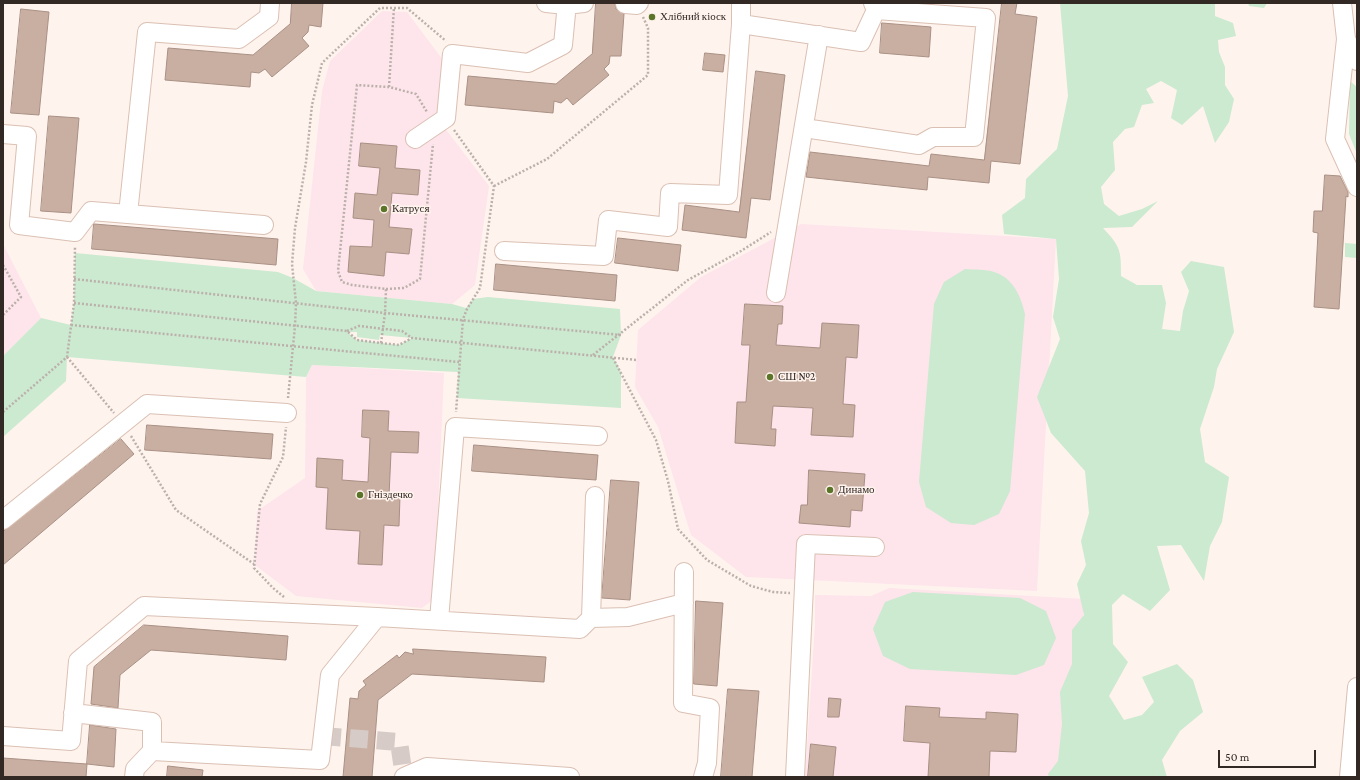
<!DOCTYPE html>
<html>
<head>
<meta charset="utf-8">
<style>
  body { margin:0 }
  #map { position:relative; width:1360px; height:780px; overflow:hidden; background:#fff3ee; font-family:"Crimson Pro",serif }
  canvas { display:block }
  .frame { position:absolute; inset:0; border:4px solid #332924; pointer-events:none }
  .scale { position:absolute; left:1218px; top:750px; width:98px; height:18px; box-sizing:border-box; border:2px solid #332924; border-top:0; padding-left:5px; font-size:12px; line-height:14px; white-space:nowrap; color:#332924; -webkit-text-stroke:3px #fff3ee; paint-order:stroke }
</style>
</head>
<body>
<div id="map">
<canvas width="1360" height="780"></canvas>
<div class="frame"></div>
<div class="scale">50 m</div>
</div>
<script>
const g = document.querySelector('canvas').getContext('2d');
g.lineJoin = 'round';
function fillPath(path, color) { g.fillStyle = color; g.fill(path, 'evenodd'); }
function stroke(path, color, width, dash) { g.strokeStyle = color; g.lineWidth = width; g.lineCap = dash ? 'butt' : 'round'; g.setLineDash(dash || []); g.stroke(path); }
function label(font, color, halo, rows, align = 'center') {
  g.font = font + ' "Crimson Pro",serif'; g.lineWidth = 3; g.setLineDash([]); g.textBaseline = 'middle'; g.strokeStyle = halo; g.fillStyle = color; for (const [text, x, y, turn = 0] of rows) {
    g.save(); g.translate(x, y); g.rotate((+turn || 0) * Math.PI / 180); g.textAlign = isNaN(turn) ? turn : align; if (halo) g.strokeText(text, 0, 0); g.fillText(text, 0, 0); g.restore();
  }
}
fillPath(new Path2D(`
  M382 11 407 12 443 60 438 119 489 186 475 285 452 304 316 291 303 269 322 91 330 61Z
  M801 224 1056 239 1037 591 746 577 691 535 658 427 635 387 638 330 701 277Z
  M3 244 41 318 3 356Z
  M312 365 444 373 434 599 422 608 296 596 255 565 257 511 305 478 306 377Z
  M889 588 1085 599 1066 777H805L815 625V595L871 596Z`), '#fee4eb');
fillPath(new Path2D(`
  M1060 3H1215V16L1233 23 1236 36 1218 40 1219 52 1225 67V85L1234 99 1229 122 1215 143 1203 106 1182 125 1171 118 1177 90 1161 81 1146 89 1154 103 1142 105 1134 127 1125 129 1113 142 1115 170 1101 187 1104 204 1119 216 1142 209 1158 201 1132 227 1103 228C1121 247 1121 251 1121 276L1137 285H1162L1166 303 1162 329 1180 331 1183 311 1189 291 1181 272 1191 261 1224 267 1234 332 1217 369 1214 387 1200 429 1205 462 1229 477 1222 522 1210 546 1204 581 1181 545 1157 546 1170 590 1150 611 1123 594 1112 605 1113 644 1128 662 1109 696 1124 720 1142 715 1154 702 1142 677 1177 664 1193 680 1203 712 1180 731 1162 760 1167 777H1049L1048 774 1058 761 1062 724 1060 692 1072 664V630L1084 615 1077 584 1086 565 1081 541 1089 513 1085 471 1051 433 1037 397 1060 339 1053 317 1059 279 1056 239 1004 234 1002 215 1025 198 1026 179 1057 149 1068 96Z
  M1248 3H1267L1264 8 1249 6Z
  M1350 81 1357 87V154L1349 134Z
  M1345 243 1357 244V258L1345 257Z
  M75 253 278 272 293 278 316 291 452 304 466 308 473 299 488 297 620 309 621 335 613 357 621 372V408L457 398 458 372 312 365 306 377 67 357 66 381 3 437V356L41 318 71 325 74 303ZM347 332H357V337L379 340 380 335 412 338 399 345 357 340Z
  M965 269C974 270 986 269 994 272 1013 278 1021 296 1025 314L1010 491 999 514 974 525 951 523 926 507 919 482 934 304 944 282Z
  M913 592 1020 598 1046 611 1056 638 1044 665 1016 675 910 669 883 656 873 629 885 602Z`), '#cbead0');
const building = new Path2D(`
  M292 3H323L321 27 309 25 308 32 302 38 309 46 272 77 265 69 259 73 251 72 250 87 165 80 168 48 253 55 290 24Z
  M596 3H615L616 9 624 14 621 56H610L609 64 604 69 609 75 573 105 567 98 561 103 554 101 553 113 465 105 468 76 556 84 592 54Z
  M1002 3H1017L1015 14 1037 17 1020 164 991 161 989 183 928 177 927 190 806 177 810 152 929 166 931 154 984 160Z
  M21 9 49 12 39 115 11 113Z
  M882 23 931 27 929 57 880 53Z
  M705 53 725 55 723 72 703 70Z
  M756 71 785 75 770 200 751 198 746 238 682 230 685 205 739 212Z
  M49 116 79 118 71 213 41 211Z
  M361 143 397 146 395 168 420 170 418 195 392 193 389 227 412 229 409 254 386 252 384 276 348 272 350 246 372 247 374 220 353 218 355 193 377 195 380 168 359 166Z
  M1325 175 1340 176 1348 192V197L1346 196 1339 309 1314 307 1318 233 1313 232 1314 211H1322Z
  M94 224 278 239 276 265 92 249Z
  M618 238 681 245 678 271 615 263Z
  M496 264 617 275 615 301 494 290Z
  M745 304 783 306 782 324H778L776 345 820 348 822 323 859 325 857 358 846 357 843 404 855 405 853 437 811 435 813 408 773 406 771 429H776L775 446 735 443 737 402H746L750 345H742Z
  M363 410 389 411 388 431 419 432 418 453 391 452 389 496H400L399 526 384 525 382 565 358 564 360 531 326 529 328 488 316 487 317 458 343 460 342 480 368 482 370 438 362 437Z
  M147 425 273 434 271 459 145 450Z
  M121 439 134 454 3 565V532Z
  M474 445 598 455 596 480 472 471Z
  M809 470 865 474 862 511 851 510 850 527 799 523 801 505H807Z
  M611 480 639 482 630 600 602 598Z
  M696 601 723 603 717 686 694 684Z
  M144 625 288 636 286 660 151 650 120 675 118 708 91 704 94 667Z
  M413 649 546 657 544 682 412 674 378 700 372 777H343L350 698 358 699 359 691 366 685 363 681 397 655 399 658 405 652 413 654Z
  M728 689 759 691 752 777H721Z
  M829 698 841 699 839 717H828Z
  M906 706 940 708 939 717 986 719V712L1018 714 1016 752 990 751 989 777H928L930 743 904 741Z
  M90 725 116 729 114 767 87 764Z
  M811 744 836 747 833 777H808Z
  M3 758 87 764 86 777H3Z
  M168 766 203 770 202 777H167Z`);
fillPath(building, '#c9afa2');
stroke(building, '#a99084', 1);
stroke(new Path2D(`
  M323 736 399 742 404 777`), '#d6cbc6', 18, [18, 9]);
const minor = new Path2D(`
  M546 3 566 5 584 3
  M741 3V24L861 42 876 10 873 3
  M1342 3 1346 39 1357 61
  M625 4 637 5 639 3
  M1346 39 1335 139 1357 187
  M804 128 919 145 933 137H974L986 18 876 10
  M3 134 27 136 19 225 75 232 91 211 264 225
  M415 139 446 118 452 54 528 63 563 45 567 3
  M128 214 147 32 239 39 269 17 270 3
  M504 251 604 256 608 220 668 227 670 193 728 195 741 24
  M776 293 819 35
  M3 520 147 404 287 413
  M684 572 683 703 710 708 707 763 703 777
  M591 618 628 617 684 603
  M439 620 455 427 598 436
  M73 713 152 722V751
  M3 736 71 741 78 661 144 606 377 617
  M134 777 135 769 152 751 320 760 330 675 377 617 580 629 591 618 595 496
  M404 777 427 767 570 777
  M795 777 806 544 875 547
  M1349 777 1357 687`);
stroke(minor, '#dac0b3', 20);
stroke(new Path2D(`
  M389 87 394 7
  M454 130 494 186 480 288 467 309 463 319 456 412
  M494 186 547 159 648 75V28L643 17
  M3 265 21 297 3 315
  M74 279 385 313 621 335
  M386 289 404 288 420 279 433 144
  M74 303 347 331 357 340 381 343 399 345 412 338 637 360
  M71 325 459 362
  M347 331 359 326 402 331 412 338
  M381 343 385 313 386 289 352 285 342 282 338 271 357 85 389 87 416 94 427 112
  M593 355 688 280 741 251 771 232
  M67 357 114 413
  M613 358 656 440 668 481 678 529 707 560 751 586 773 592 790 593
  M288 398 295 326 296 303 292 264 295 228 306 162 312 105 322 63 380 8H407L446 41
  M3 412 67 357 74 303 75 247
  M131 436 176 510 254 564
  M284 597 273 588 254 568 260 504 283 457 286 427`), '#bcb0ab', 2.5, [2, 2]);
stroke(minor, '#fff', 18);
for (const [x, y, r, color] of [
  [652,17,4,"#5b7528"],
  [384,209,4,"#5b7528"],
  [770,377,4,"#5b7528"],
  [830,490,4,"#5b7528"],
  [360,495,4,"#5b7528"]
]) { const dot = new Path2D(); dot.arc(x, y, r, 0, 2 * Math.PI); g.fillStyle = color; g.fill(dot); stroke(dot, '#fff3ee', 1.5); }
label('11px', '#332924', '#fff3ee', [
  ["Хлібний кіоск",660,17],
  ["Катруся",392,209],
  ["СШ №2",778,377],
  ["Динамо",838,490],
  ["Гніздечко",368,495]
], 'left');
</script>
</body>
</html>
